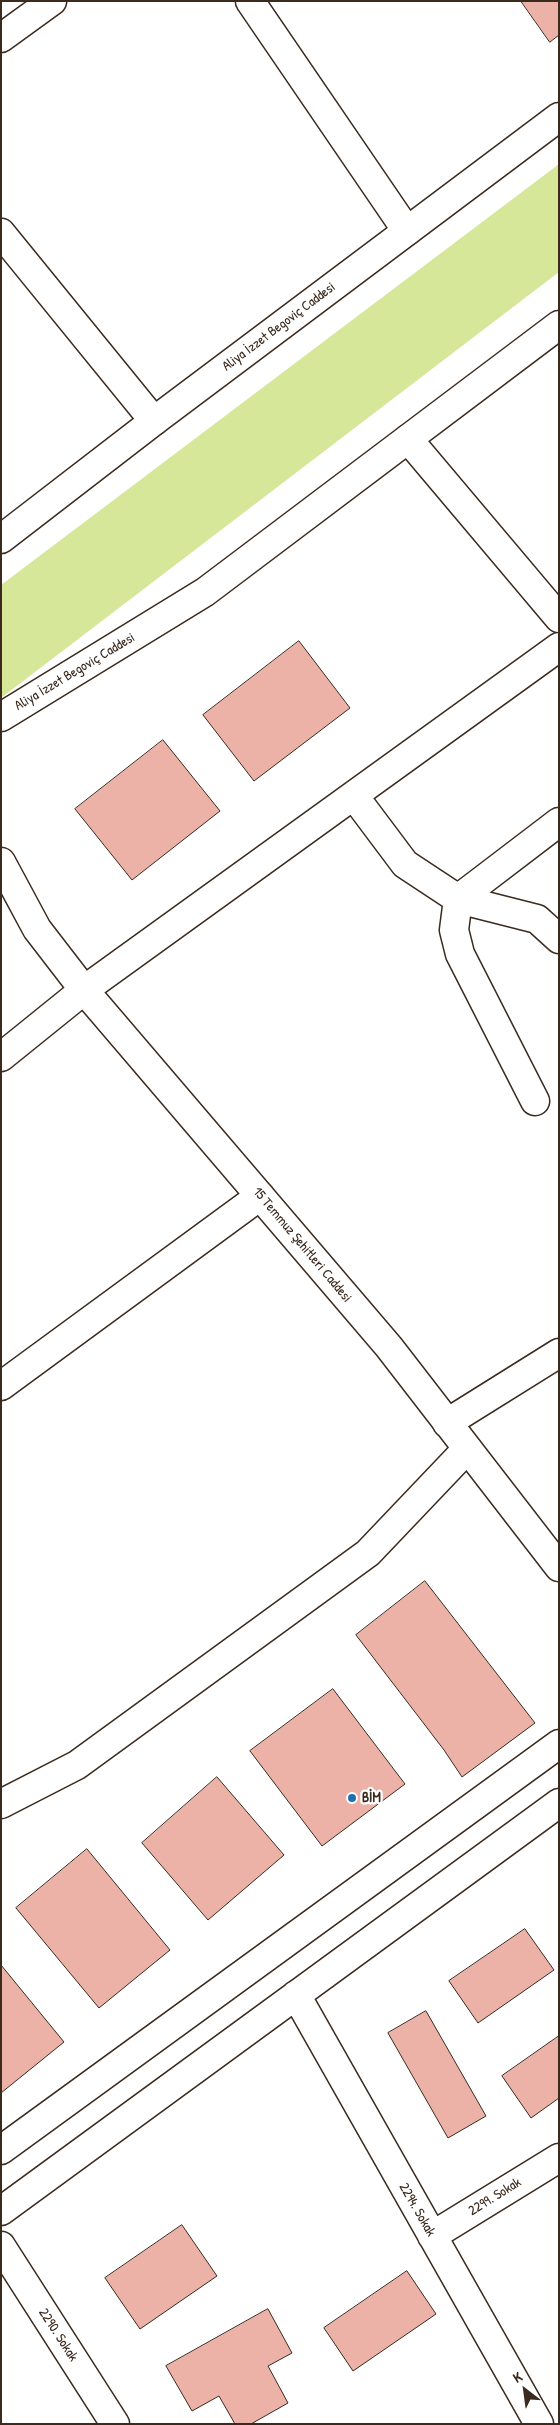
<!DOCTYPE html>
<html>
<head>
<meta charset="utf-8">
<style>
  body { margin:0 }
  #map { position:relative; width:560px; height:2425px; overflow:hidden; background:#fff; font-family:"Patrick Hand",sans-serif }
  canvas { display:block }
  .frame { position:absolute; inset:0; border:2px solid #3b2a1e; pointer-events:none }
  .north { position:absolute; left:500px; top:2365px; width:50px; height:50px; -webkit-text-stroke:4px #fff; paint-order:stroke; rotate:330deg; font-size:14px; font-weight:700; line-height:20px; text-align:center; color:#3b2a1e }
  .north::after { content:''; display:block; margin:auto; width:18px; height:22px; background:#3b2a1e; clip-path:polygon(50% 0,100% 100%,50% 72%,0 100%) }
</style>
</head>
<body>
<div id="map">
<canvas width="560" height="2425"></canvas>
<div class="frame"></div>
<div class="north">K</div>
</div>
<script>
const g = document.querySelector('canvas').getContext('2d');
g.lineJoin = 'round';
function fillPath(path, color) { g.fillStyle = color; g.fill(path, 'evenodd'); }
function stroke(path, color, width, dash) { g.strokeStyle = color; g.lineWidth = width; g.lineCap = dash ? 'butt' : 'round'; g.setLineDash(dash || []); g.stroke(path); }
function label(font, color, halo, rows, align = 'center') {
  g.font = font + ' "Patrick Hand",sans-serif'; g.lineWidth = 4.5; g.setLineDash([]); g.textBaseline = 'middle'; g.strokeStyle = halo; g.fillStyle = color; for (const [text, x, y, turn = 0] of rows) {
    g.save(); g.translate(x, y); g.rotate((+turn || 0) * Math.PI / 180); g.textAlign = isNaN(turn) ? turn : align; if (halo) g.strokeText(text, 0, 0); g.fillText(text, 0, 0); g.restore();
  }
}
fillPath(new Path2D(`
  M559 164V272L1 698V585Z`), '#d7e79a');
const building = new Path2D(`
  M521 1H559V35L550 42Z
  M299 641 350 708 254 781 203 715Z
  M163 740 220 811 132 880 75 809Z
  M425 1581 535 1723 462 1777 444 1750 356 1635Z
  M333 1689 405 1784 322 1846 250 1751Z
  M217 1777 284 1855 208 1920 142 1843Z
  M87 1849 170 1950 99 2008 16 1908Z
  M525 1929 554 1970 478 2023 449 1981Z
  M1 1965 64 2042 1 2093Z
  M426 2011 486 2116 448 2138 388 2033Z
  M559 2036V2098L531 2118 502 2076Z
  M182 2225 217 2276 140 2329 105 2278Z
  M407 2271 436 2314 353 2371 324 2328Z
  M268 2309 292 2353 268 2366 288 2403 251 2424H235L219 2396 192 2411 166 2366Z`);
fillPath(building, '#ecb2a7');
stroke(building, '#3b2a1e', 1);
const minor = new Path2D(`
  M250 1 407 231
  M1 38 52 1
  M1 233 154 421
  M408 439 559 618
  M354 796 405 864 458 899 537 919 559 939
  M1 1057 84 990 559 647
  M535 1101 460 954 454 930 458 899 559 822
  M1 1386 260 1196
  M447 1423 559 1353
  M1 1804 77 1765 368 1553 467 1449
  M296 1995 539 2424
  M1 2150 559 1744
  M1 2211 559 1803
  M432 2236 559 2158
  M1 2246 115 2424`);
const major = new Path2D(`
  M1 539 154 421 559 117
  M1 717 205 592 559 325
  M1 862 37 929 84 990 389 1347 559 1567`);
stroke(minor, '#3b2a1e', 31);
stroke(major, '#3b2a1e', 31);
stroke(minor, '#fff', 28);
stroke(major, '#fff', 28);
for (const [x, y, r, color] of [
  [352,1798,5,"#1f6fb2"]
]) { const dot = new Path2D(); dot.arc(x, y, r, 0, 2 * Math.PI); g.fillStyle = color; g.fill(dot); stroke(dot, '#fff', 2); }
label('14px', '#3b2a1e', '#fff', [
  ["Aliya İzzet Begoviç Caddesi",279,327,-37],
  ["Aliya İzzet Begoviç Caddesi",75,672,-31],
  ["15 Temmuz Şehitleri Caddesi",302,1245,50],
  ["2299. Sokak",495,2197,-32],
  ["2294. Sokak",417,2210,60],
  ["2290. Sokak",58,2335,57]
]);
label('bold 14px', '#3b2a1e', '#fff', [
  ["BİM",362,1798]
], 'left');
</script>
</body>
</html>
